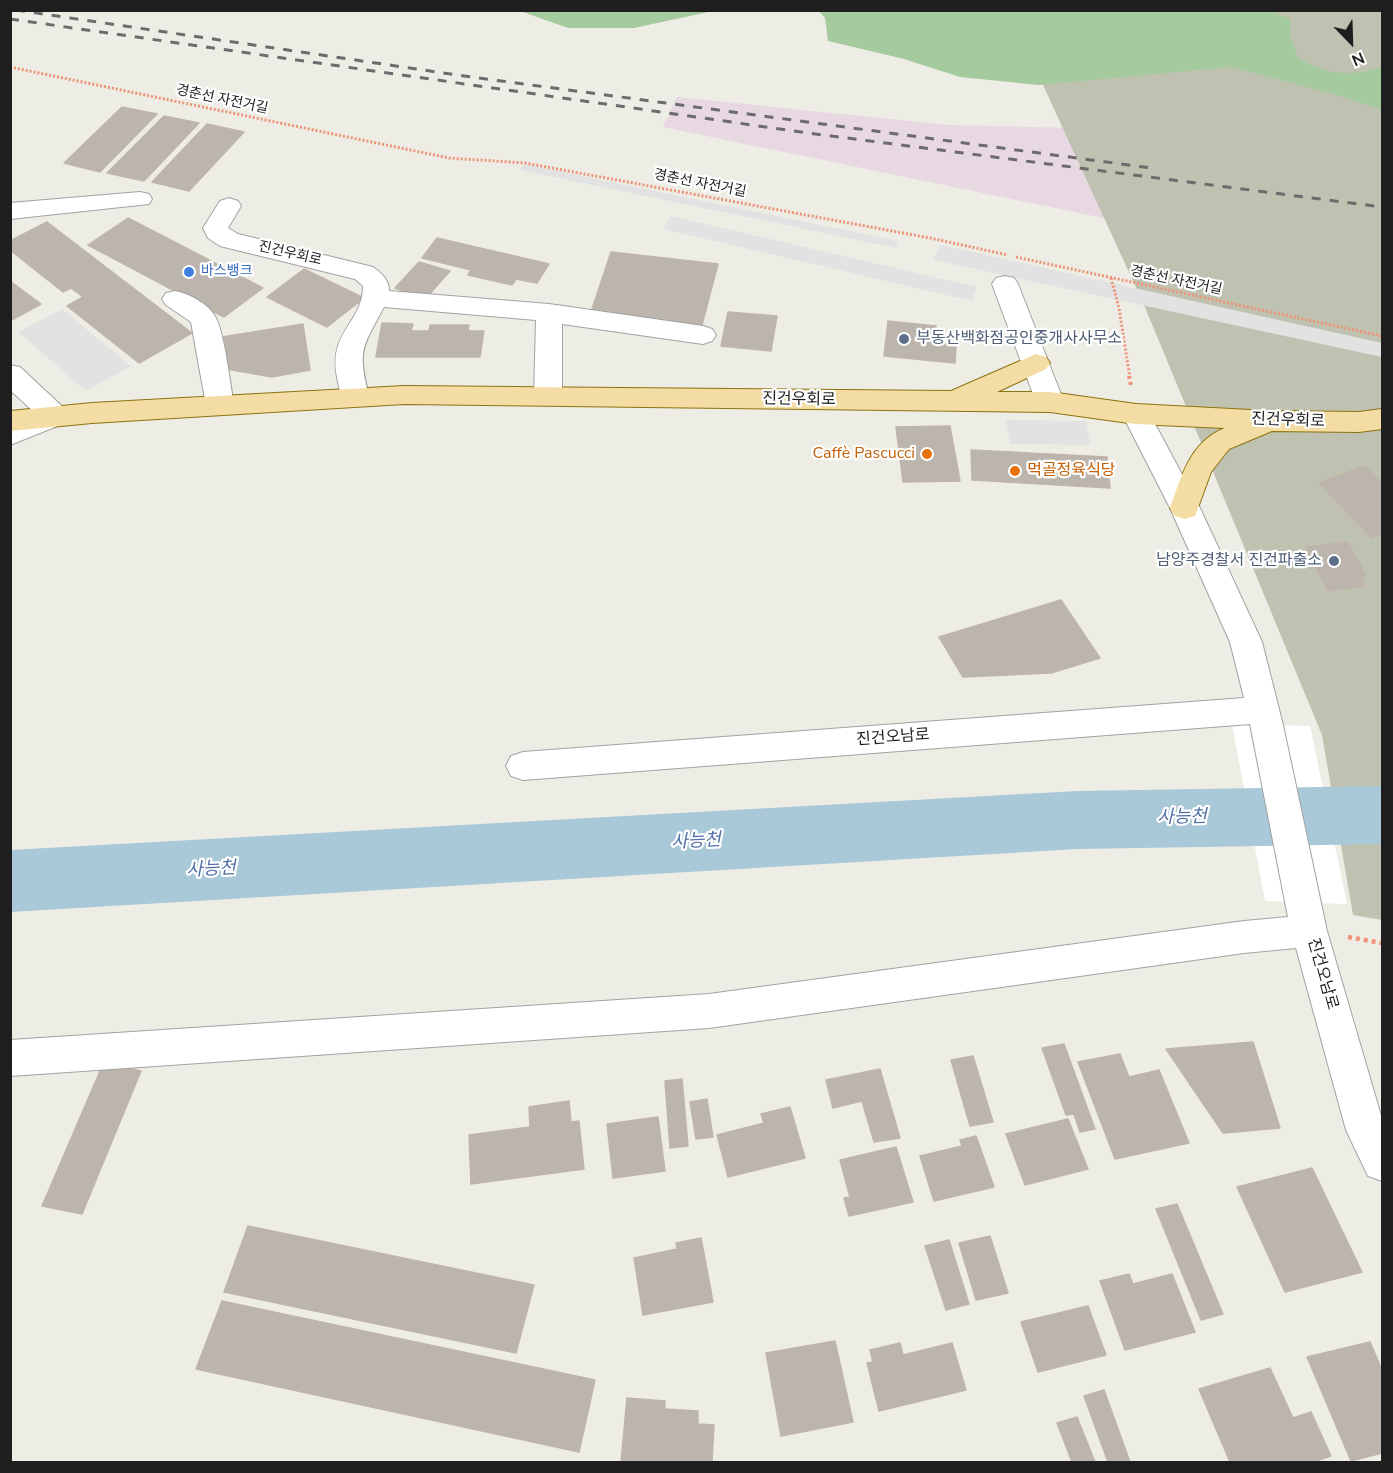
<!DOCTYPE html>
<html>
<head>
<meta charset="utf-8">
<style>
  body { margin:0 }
  #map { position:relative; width:1393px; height:1473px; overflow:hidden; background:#eeede5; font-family:"Nunito Sans",sans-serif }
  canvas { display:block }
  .frame { position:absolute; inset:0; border:12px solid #1e1e1e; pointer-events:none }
  .north { position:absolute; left:1321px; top:12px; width:60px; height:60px; -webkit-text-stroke:4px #fff; paint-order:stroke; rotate:157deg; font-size:16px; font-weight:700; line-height:24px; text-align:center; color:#1e1e1e }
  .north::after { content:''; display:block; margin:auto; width:21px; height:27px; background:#1e1e1e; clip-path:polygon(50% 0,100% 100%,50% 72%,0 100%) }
</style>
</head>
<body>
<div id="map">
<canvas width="1393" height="1473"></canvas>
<div class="frame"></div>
<div class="north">N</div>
</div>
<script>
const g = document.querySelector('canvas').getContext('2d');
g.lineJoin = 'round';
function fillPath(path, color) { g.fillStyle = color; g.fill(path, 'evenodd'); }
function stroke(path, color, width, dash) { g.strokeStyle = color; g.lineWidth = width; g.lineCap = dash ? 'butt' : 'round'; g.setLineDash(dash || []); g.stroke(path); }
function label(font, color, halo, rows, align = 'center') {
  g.font = font + ' "Nunito Sans","Noto Sans KR",sans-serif'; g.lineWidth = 4.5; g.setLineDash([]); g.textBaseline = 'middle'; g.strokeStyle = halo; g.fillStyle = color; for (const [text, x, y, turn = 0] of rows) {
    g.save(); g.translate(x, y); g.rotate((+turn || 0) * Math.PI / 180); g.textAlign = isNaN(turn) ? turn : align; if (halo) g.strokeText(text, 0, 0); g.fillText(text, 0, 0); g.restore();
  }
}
fillPath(new Path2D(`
  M677 97 949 125 1158 130 1205 239 663 127Z`), '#e7d8e2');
fillPath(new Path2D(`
  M1009 11H1382V920L1353 915 1322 735 1144 305Z`), '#c0c2b1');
fillPath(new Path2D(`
  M520 11V10L713 11 634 28H568Z
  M819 11H1273L1290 19V35L1298 58C1328 75 1349 77 1382 67V110L1330 93 1231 67 1039 85 960 77 904 59 828 41 825 18Z`), '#a5ca9d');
fillPath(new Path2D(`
  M524 164 898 241 896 248 520 170Z
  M671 216 977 287 972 301 663 229Z
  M941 245 1382 343V357L933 260Z
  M62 309 131 366 86 391 18 332Z
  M1006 420 1086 421 1091 445 1010 444Z`), '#e2e2e2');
fillPath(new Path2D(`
  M1232 724 1310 726 1347 904 1265 901Z`), '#fff');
fillPath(new Path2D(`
  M1382 786V844L1078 849 10 912V850L1078 791Z`), '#a9c8d8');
const building = new Path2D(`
  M122 107 157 114 100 172 64 163Z
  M164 116 199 123 144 181 107 173Z
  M207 124 244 132 189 191 152 182Z
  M128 218 263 288 224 317 88 245Z
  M47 222 192 333 139 363 67 306 83 297 71 288 63 292 10 250V241Z
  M437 238 549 264 537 283 516 279 512 285 468 275 471 270 422 258Z
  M611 252 718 264 702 325 591 312Z
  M419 262 450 271 426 298 395 288Z
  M304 269 364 298 327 327 267 297Z
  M10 281 41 304 10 321Z
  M728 312 777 316 771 351 721 346Z
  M888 321 936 326 934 343 956 345 955 363 884 356Z
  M382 323 413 324 411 331H429L430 325H469L468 331H484L480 357H376Z
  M303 324 310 370 272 377 226 369 222 337Z
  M950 426 960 481 903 482 896 427Z
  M971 450 1107 457 1110 488 972 480Z
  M1365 466 1382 483V499L1379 500 1382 504V534L1372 538 1319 483Z
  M1348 542 1366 576H1360L1365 586 1328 591 1306 547Z
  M1061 600 1100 658 1051 673 963 677 939 637Z
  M1253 1042 1280 1128 1223 1133 1166 1049Z
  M1064 1044 1095 1129 1080 1132 1074 1114 1066 1115 1042 1048Z
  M1120 1054 1129 1077 1159 1070 1189 1143 1115 1159 1078 1062Z
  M973 1056 993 1122 970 1126 951 1060Z
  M103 1064 141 1071 82 1214 42 1206Z
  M880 1069 900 1138 874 1142 862 1101 833 1108 826 1080Z
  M682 1079 688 1146 670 1148 665 1081Z
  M707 1099 713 1137 696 1139 690 1102Z
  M569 1101 571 1122 579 1121 584 1169 471 1184 469 1135 530 1127 529 1107Z
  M790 1107 805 1158 728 1177 717 1135 764 1123 761 1114Z
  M658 1117 665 1171 613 1178 607 1124Z
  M1068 1119 1088 1169 1025 1185 1006 1134Z
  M976 1136 994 1187 934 1201 920 1156 962 1146 960 1140Z
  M896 1147 913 1202 849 1216 844 1198 850 1197 840 1160Z
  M1312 1168 1362 1272 1285 1292 1237 1187Z
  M1177 1204 1223 1314 1201 1320 1156 1209Z
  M248 1226 534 1285 516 1353 224 1292Z
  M990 1236 1008 1293 976 1300 959 1243Z
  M701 1238 713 1302 643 1315 634 1258 677 1249 676 1243Z
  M949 1240 969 1304 946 1310 925 1246Z
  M1129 1274 1133 1284 1172 1274 1195 1332 1125 1350 1100 1281Z
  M222 1301 595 1380 579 1452 196 1369Z
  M1088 1306 1106 1355 1038 1372 1021 1322Z
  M835 1341 853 1422 781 1436 766 1353Z
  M1370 1342 1382 1370V1453L1351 1461 1307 1357Z
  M900 1343 903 1355 952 1343 966 1390 879 1411 867 1363 873 1362 870 1350Z
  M1270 1368 1293 1418 1311 1412 1331 1456 1313 1462H1230L1199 1389Z
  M1104 1390 1130 1462H1108L1084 1396Z
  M627 1398 665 1401V1409L698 1411V1424L714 1425 712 1462H621Z
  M1077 1417 1095 1462H1072L1057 1423Z`);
fillPath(building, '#bbb5ae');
stroke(building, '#bfb5a9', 1.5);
const minor = new Path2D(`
  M140 192 149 194 152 199 149 204 10 219V203Z
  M229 198 238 201 241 206 228 228 238 234 373 267C382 274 389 279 389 291L549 304 703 326 712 329 716 335 712 341 703 344 562 324V396L558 403 548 405 538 403 534 396 536 320 384 307C361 350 358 349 369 397L365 404 355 406 345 404C340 395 339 387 337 377 328 331 363 323 363 286L355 279 220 246 208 238 203 228 220 201Z
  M1005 276 1014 278 1018 284 1064 402 1060 409 1050 412 1040 409 1036 402 992 284 996 278Z
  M175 291C190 294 209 304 216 318 225 336 230 384 234 405L230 412 220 415 210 412 206 405 191 322 166 305 162 299 166 293Z
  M10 365 20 367 65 409 69 416 65 423 10 445V424L35 413 10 390Z
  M1136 404 1146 407 1200 508 1262 642 1283 725 1327 931 1382 1119V1181L1368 1176 1346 1130 1296 948 1244 953 709 1028 10 1076V1040L709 994 1244 921 1288 917 1250 724 523 780 511 776 506 766 511 756 523 752 1244 698 1230 642 1170 508 1122 414 1126 407Z`);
const major = new Path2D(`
  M1036 354 1046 357 1050 363 1046 369 997 392H1050L1136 404 1270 411 1359 412 1382 409V429L1359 432 1272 431 1229 449 1211 472 1195 516 1185 519 1175 516 1170 508C1182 475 1190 442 1225 428L1136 424 1050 412 404 404 92 423 10 431V411L92 403 404 386 951 391Z`);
stroke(minor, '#a2a2a2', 2);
stroke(major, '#8c730d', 2);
stroke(new Path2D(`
  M10 67 449 158 525 163 930 238 1008 255
  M1016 257 1382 336
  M1111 278 1119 308 1130 378`), '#ee9377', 3, [2, 2]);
stroke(new Path2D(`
  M1129 376 1131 386`), '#ee9377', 4, [3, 3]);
stroke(new Path2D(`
  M1348 937 1382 943`), '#ee9377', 4.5, [4, 4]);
fillPath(minor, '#fff');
fillPath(major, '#f4dca5');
stroke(new Path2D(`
  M16 10 464 76 1151 168
  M10 19 808 133 1382 207`), '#6c6c6c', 3, [9, 9]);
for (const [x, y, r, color] of [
  [189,272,6,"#3f7fe0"],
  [904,339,6,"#5c6f8a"],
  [927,454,6,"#e8710a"],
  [1015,471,6,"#e8710a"],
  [1334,561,6,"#5c6f8a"]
]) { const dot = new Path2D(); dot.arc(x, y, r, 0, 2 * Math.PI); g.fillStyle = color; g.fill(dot); stroke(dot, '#fff', 2); }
label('14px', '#1e1e1e', '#fff', [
  ["경춘선 자전거길",222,100,12],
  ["경춘선 자전거길",700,184,11],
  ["진건우회로",290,254,13],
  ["경춘선 자전거길",1176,281,12]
]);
label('14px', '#366cbe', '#fff', [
  ["바스뱅크",201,272]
], 'left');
label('16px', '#4e5e75', '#fff', [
  ["부동산백화점공인중개사사무소",916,339],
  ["남양주경찰서 진건파출소",1322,561,"right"]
], 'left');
label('16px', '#1e1e1e', '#fff', [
  ["진건우회로",799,400,1],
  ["진건우회로",1288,421,2],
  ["진건오남로",893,738,-4],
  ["진건오남로",1322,974,74]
]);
label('16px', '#c56008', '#fff', [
  ["Caffè Pascucci",915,454],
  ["먹골정육식당",1027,471,"left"]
], 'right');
label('italic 18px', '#5371a6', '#fff', [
  ["사능천",1182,818,-1],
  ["사능천",696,842,-3],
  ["사능천",211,870,-3]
]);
</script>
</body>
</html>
